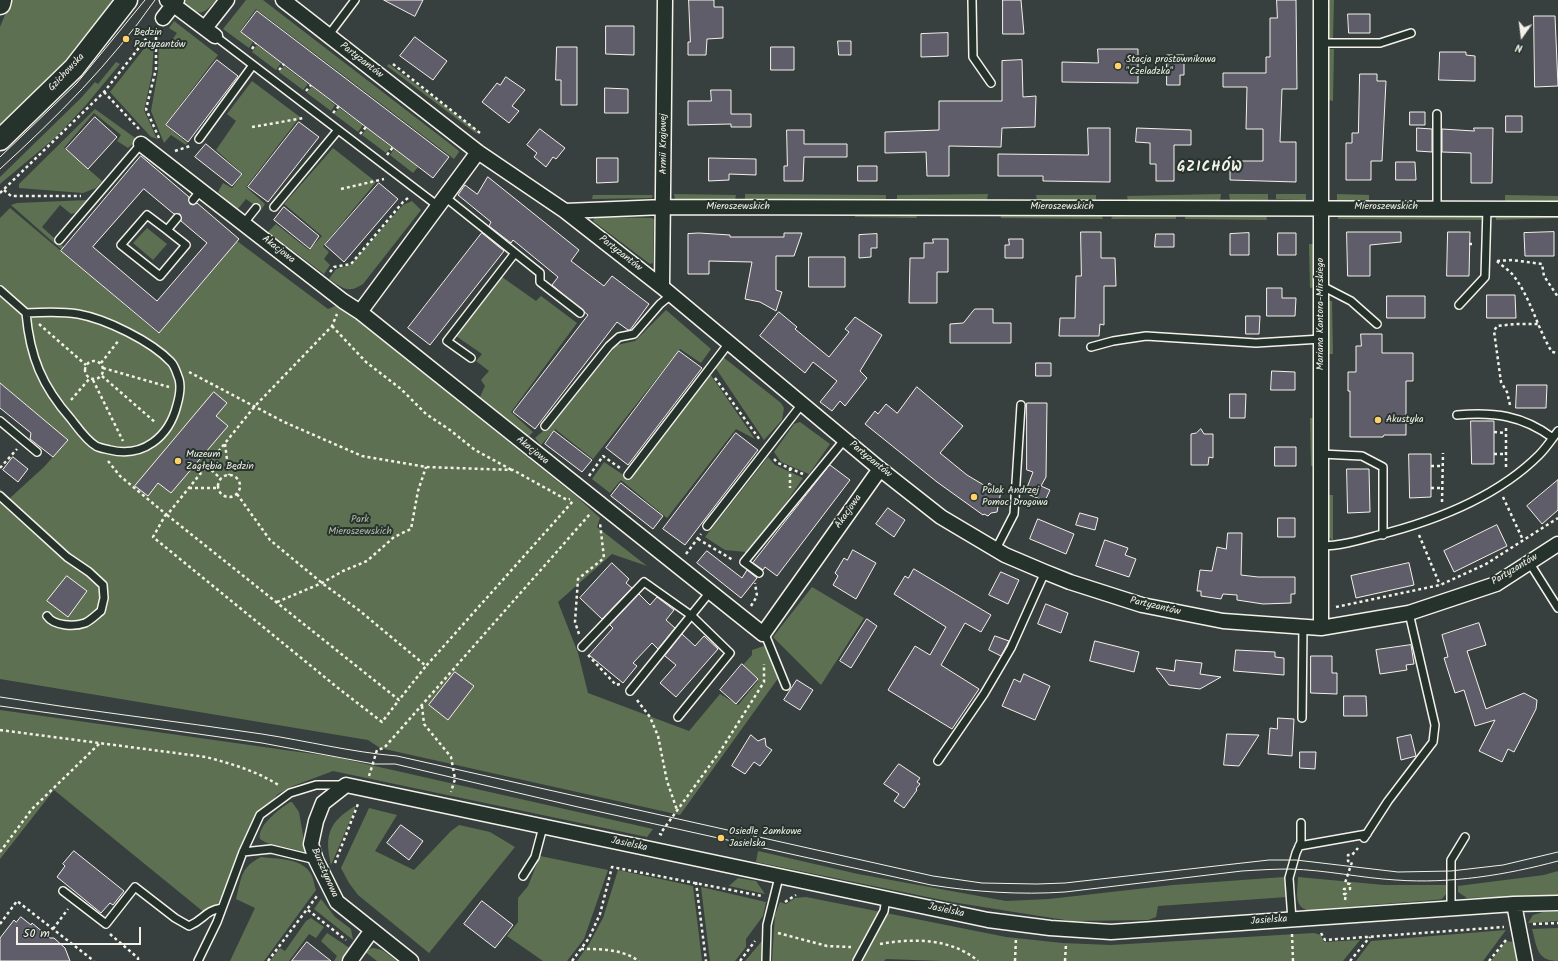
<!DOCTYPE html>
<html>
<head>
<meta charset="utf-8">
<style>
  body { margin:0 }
  #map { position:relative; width:1558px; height:961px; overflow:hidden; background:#37403f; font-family:Kalam,sans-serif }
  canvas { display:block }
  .north { position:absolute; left:1502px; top:16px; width:40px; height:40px; -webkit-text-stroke:3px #26332d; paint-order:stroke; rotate:194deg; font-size:11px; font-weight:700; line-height:16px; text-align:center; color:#f4f1e8 }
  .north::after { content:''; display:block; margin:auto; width:14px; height:18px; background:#f4f1e8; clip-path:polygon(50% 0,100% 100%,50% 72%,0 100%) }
  .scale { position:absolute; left:16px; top:927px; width:125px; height:18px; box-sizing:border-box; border:2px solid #f4f1e8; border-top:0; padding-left:5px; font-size:12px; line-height:14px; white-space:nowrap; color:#f4f1e8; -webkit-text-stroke:3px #26332d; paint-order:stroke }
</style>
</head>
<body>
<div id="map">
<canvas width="1558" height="961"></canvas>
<div class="north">N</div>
<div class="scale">50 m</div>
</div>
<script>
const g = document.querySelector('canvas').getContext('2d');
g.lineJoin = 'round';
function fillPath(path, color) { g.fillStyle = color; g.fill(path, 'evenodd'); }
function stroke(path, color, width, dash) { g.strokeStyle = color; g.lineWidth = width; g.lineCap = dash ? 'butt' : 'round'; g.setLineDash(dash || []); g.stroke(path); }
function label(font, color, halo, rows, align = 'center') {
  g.font = font + ' Kalam,sans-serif'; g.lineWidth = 4; g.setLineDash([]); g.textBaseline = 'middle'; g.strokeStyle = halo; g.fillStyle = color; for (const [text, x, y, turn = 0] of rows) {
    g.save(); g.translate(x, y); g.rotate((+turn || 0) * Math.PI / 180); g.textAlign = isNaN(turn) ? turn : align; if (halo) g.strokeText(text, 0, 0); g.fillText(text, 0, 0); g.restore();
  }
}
fillPath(new Path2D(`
  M11 0H115L68 58 0 128V27Z
  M184 0H216C203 15 201 16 185 5Z
  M246 0H263L458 150 459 152 454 159 256 9 240 31 253 42 249 48 223 29Z
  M1329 0H1334L1333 38H1329Z
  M174 21 218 55 165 125 187 143 186 145 171 135 164 143 151 111 158 71 159 41 167 47 177 33 169 28Z
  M154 41 152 74 144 110 157 139 151 137 110 92 143 50Z
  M257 45 281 63 276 70 252 52Z
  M1329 49H1334L1333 101 1329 100Z
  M116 62 120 64 86 105 56 137 0 184V177L81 98 95 82 98 84Z
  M389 64 469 124 476 129 477 134 387 66Z
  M284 66 308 84 303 90 279 72Z
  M252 81 300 117 246 187 265 204 261 210 246 199 237 210 218 192 223 183 232 188 243 174 216 150 236 121 227 114Z
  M312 86 335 105 331 111 307 93Z
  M339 108 363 125 358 132 334 114Z
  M95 109 138 140 128 148 117 141 121 135 94 113 64 148 102 181 96 188 83 193 19 188V184Z
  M367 128 391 147 386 153 362 135Z
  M333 148 376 182 323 246 329 252 324 259 330 265 324 274 268 232 276 224 309 250 322 236 284 204Z
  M394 149 418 167 413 173 390 155Z
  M674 194 736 195 735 200H679L675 199Z
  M745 194 886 195V200H745Z
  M988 194 987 200H897V195Z
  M1221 194 1220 201H1128L1127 196Z
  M1229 194H1268V200H1230Z
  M1276 194H1306V200L1276 199Z
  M1337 194 1369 195V201H1341L1337 200Z
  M593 195H653L652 198 592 199Z
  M1036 195H1096V201L1037 200Z
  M1505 195 1558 196V201H1505Z
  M88 200 75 213 71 214 60 205 42 227 64 247 62 250 11 205 17 203Z
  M412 201 421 210 363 284C348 294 343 288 329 279L336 269 350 265 403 205Z
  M10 208 158 333 237 241 328 309 338 305 577 497 600 518 597 527 647 566 612 554 558 602 578 653 588 693 689 731 720 694 738 705 758 681 742 666 752 655V650L767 645 779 677 680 815 380 748 368 740 0 679V489L10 498 44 467 68 440 0 383V218Z
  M855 213 916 214 917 218 855 217Z
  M1000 213H1101L1103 219 1001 218Z
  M1114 214H1176V219H1111Z
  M1185 214 1266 215 1267 220 1185 219Z
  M1338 214 1486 215 1485 220 1338 219Z
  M1558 214V218L1496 220V215Z
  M595 217 651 218 654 219 653 263 650 264 593 221Z
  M147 228 167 244 153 260 133 243Z
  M1309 244H1315V287L1310 288Z
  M502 277 536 301 541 296 577 323 511 412 533 432 529 436 480 397 485 386 481 380 489 371 476 361 482 354 456 336Z
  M1328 301H1332L1333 354H1328Z
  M666 310 711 349 701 363 680 349 593 459 555 429 541 445 535 438 549 426 617 345 635 341Z
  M723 357 781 403 784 408 782 420 764 440 715 367Z
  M710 374 755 439 736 429 667 518 621 480 610 493 592 479 604 462 628 478Z
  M1310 418H1315L1314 466H1311Z
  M800 422 830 444 809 474 781 462 774 452 794 424Z
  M768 457 775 465 803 478 783 507 746 552 725 550 705 537Z
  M1329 495H1333V541L1329 537Z
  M812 587 864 618 821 685 773 637Z
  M0 710 335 757 653 829 647 837 333 771 293 786 278 794 261 813 211 918 54 790 0 859Z
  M290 802H292L299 812 306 852 267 843 260 839C257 825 280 809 290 802Z
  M355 806V809L331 865C324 835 329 822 355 806Z
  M369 808 397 815 375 851 414 870 451 831 459 825 490 832 515 847 429 953 358 895 349 883 341 868Z
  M758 851 858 874 1006 901 1049 899 1173 885 1284 877 1287 897 1158 906 1156 917 1148 920 1072 921 1014 912 952 902 756 862Z
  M540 856 608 870 584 939 567 961H543L507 936 518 922V898L528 886Z
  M261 857C276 859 303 858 311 874 314 879 314 885 316 890L264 961H230L255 908 236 899C242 877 240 868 261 857Z
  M618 870 693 886 702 961H577L589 944 603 918Z
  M1558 871V896L1467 898 1458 892V886L1544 875Z
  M1298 877 1384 885H1446V894L1442 899 1434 900 1307 910C1293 906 1298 890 1298 877Z
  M738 878 756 881 765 894 729 886Z
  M701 887 766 902 763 916 746 939V947L735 961H710Z
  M806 897 1006 937 1062 943 1111 945 1314 933 1321 935 1324 942 1360 940 1343 961H942L886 959 884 961H772L775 915 780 902 786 904 795 898Z
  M321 899 335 917 351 929 353 940 314 909Z
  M1543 912H1558V921L1528 923 1533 915Z
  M311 918 324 927 316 938 309 934 289 961H270L280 948 285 951 306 921Z
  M1558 928V961C1536 961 1537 946 1532 929Z
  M1506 930 1483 961H1356L1371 941Z
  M327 933 351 949 344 961H334L337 956 321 941Z
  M762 941 761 961H745Z
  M1506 941 1513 942 1518 961H1491Z
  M373 948 382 950 397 961H377L364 951Z`), '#5e7052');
const building = new Path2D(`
  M384 0H423L415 16Z
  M689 0H714V7H723V38L707 39 706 55H688V42H690Z
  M1003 0H1021L1024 34H1003Z
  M1277 0H1296L1297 89H1282L1280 142H1296V182L1230 180V161H1263V129H1246L1247 87H1223V73H1266V57H1270V18H1277Z
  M257 11 449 157 433 178 241 32Z
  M1348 14H1370V33H1349Z
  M1534 16H1555L1558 86 1535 87Z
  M606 26H634V55L606 54Z
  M948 33V56L921 57V34Z
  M415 37 447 61 433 80 400 56Z
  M838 41H851V55H839Z
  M557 47H577V105H561V80H556Z
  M771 47H794V70H771Z
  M1098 49H1138V83L1062 82V62L1098 63Z
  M1440 52H1466V55L1475 56V81L1439 80Z
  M1167 55H1184V75H1180V85H1167Z
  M217 60 238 76 188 142 166 125Z
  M1022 60 1023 97 1036 96 1035 127 1002 128 1001 147 949 146V176H927L926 152 885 153V132L939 130V101H1002V61Z
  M1360 74H1377V81H1386L1382 161H1371V180H1346V143H1352V133H1358Z
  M506 77 525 90 512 106 519 111 509 123 482 102 497 83 500 85Z
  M605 88 628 89V113H605Z
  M711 90H731V114H751V127H731V124L688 125V101H711Z
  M1410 112H1425V125H1410Z
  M1506 116H1522V132H1506Z
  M95 117 117 137 88 169 66 149Z
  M299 122 319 137 268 202 248 187Z
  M1088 128H1110V182L1043 181V176H998V154L1088 155Z
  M1137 128 1191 130V145H1174V181H1156V164H1150V143L1136 142Z
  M1417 128 1432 129V152L1417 151Z
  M1474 128H1493L1492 183H1471V153L1442 152V129L1474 131Z
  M540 129 565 148 556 159 553 157 546 167 534 157 537 153 527 145Z
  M787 130H804V144H847V157H804L803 181H784V166H787Z
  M206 144 242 174 232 186 195 157Z
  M141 156 189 197 190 204 193 205 197 203 239 239 159 333 61 251ZM144 189 174 214H180L181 221 207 243 157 301 93 247Z
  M597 158H618V182L597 183Z
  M709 158 756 159V175L729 174V180L709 181Z
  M1396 162H1415L1416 180H1396Z
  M858 166H877V181H858Z
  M488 177 579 250 571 261 604 286 612 276 649 304 630 330H628L617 322 535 429 513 412 588 315 552 285 558 277 513 240 511 243 489 226 491 222 458 195 465 185 477 194Z
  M379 183 398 199 344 262 325 245Z
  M284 207 319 236 310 249 274 220Z
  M1081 232H1101V258H1115L1116 286H1104V325L1100 324 1099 336H1059L1060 318H1075L1076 276H1081Z
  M1347 232H1401V242L1370 245V276H1348Z
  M1448 232H1470L1469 276H1447Z
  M1554 232V256H1525L1524 233Z
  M482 233 504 251 430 345 408 328Z
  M699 233 730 235V237H784V233H802L794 256H776V290L782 292 776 311 760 302 745 299 752 262 709 261V274H688V234Z
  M1249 233V255H1230V234Z
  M1278 233H1296V255H1278Z
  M877 234V248H871V257L859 258V235Z
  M1156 234H1174V247H1155Z
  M933 239H948V272H937V303H909L910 258H924V243H933Z
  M1009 239H1023V258H1005V245H1009Z
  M809 257H845V287H809Z
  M1267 288H1282V298H1296L1295 316H1267Z
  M1487 295H1515L1516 318H1487Z
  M1387 296H1425V318H1387Z
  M975 309H993V323H1011V343H950V324L963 323Z
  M779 312 797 327 795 329 829 357 849 332 845 329 855 317 882 335 860 371 867 378 845 406 840 401 832 411 820 402 837 381 813 362 805 373 760 336Z
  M1246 316H1260L1259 334H1246Z
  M1361 334H1382V353H1413V381H1406V435H1384L1383 437H1350V391H1348V372H1356V346H1361Z
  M679 351 702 368 628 465 606 448Z
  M1036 363H1051V376H1036Z
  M1272 371 1295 372V390H1271Z
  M0 383 68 440 53 457 30 439 31 433 0 408Z
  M1517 385H1547L1546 408H1516Z
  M917 387 963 426 940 453 967 475 987 487 989 483 1001 491 997 512 991 513 988 516 984 514 983 515 937 482 865 424 875 411 878 414 886 404 897 413Z
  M214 392 227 403 216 416 228 426 171 493 158 483 148 496 135 486Z
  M1230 394H1246L1245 418H1230Z
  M1027 403H1047L1046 477 1041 486 1050 490 1045 501 1025 493 1033 472 1027 470Z
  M1471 421H1494V464H1472Z
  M1201 429 1204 434H1213V458L1209 457 1208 465H1191V434L1196 433Z
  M554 431 592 460 582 472 545 444Z
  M736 433 758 450 685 545 663 529Z
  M1275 447H1296V466H1275Z
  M1409 454H1431V497L1410 498Z
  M13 457 28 469 18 482 3 470Z
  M830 465 850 480 777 576 765 567 763 570 753 563Z
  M1347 469H1369L1370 512 1348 513Z
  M1558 480V510L1542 524 1527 506Z
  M621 483 663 516 653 529 611 496Z
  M888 508 905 520 894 537 876 524Z
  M1080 513 1098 518 1095 530 1076 525Z
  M1278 518H1295V537H1278Z
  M1038 519 1074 534 1066 554 1030 539Z
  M1497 525 1507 546 1454 572 1444 551Z
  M1228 533H1242L1241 575 1258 577H1295V594H1291V603L1263 604 1237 600V595L1223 594 1221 599 1201 596V591H1197L1200 570 1212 571 1217 547 1226 549Z
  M1105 540 1128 548 1125 555 1136 559 1129 577 1096 566Z
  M853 550 876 563 856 599 833 585 838 576 835 573 844 558 847 560Z
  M707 551 742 578 747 570 757 578 741 598 697 563Z
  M612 563 629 579 626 583 632 588 602 619 580 598Z
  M1409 563 1414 585 1356 598 1351 576Z
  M914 569 991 615 981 632 965 623 941 665 979 689 952 729 888 690 915 646 930 655 946 627 894 594 905 576 908 578Z
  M1001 572 1019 580 1008 604 989 595Z
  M67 576 87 591 68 617 47 601Z
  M639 594 650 605 657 597 674 610 666 620 675 628 658 649 652 643 633 663 637 666 623 683 589 655 613 628 610 625Z
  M1046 604 1068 613 1061 633 1038 624Z
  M867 619 877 626 851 668 840 661Z
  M1479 623 1486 645 1467 651 1486 709 1524 693 1537 700 1536 709 1514 752 1508 749 1502 762 1479 751 1495 720 1475 726 1464 690 1455 693 1444 658 1448 657 1442 635Z
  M682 634 695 646 704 636 718 649 676 697 660 683 676 665 665 656Z
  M995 636 1009 641 1001 656 989 650Z
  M1095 641 1139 652 1134 672 1090 661Z
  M1411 645 1414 664 1406 665 1407 670 1380 674 1376 650Z
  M1236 650 1275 652V657L1284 658V675L1234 671Z
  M1311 656H1332V673H1337V694L1311 693Z
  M1176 660 1202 663 1200 674 1221 677 1200 689 1169 685 1156 668 1174 671Z
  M742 664 758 679 736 704 720 690Z
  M455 672 474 686 448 720 429 705Z
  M1024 674 1050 686 1035 720 1002 706 1014 679 1020 682Z
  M797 680 813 690 800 710 784 700Z
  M1344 696H1366L1367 716H1344Z
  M1278 718 1294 719 1292 756 1268 754 1270 728 1277 729Z
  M1227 734 1259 735 1239 766 1224 765Z
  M751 735 758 741 765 738 766 746 772 750 760 766 754 762 745 774 732 766Z
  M1411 735 1416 756 1401 760 1397 738Z
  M1300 752H1316L1315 769 1300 768Z
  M899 764 920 778 917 782 920 784 916 789 917 790 904 808 894 801 899 794 884 784Z
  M401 825 423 841 409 860 387 843Z
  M74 851 124 891 113 905 110 903 101 913 57 877 65 866 63 864Z
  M482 901 513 925 495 948 464 924Z
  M21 917 31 925 32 923 50 938H54L65 948 70 961H0V938L14 920 16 922Z
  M307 942 331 961H292Z`);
fillPath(building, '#5f5d69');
stroke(building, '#f4f1e8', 1);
const lane = new Path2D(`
  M972 0 973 57 991 83
  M215 36 438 206
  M328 36 355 0
  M1321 43H1380L1411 33
  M199 139 253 65
  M445 197 540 273V282L580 313
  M193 200 201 190
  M274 207 338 130
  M1437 208V114
  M244 223 256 208
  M167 230 147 215 121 245 160 276 186 245 167 230 177 218
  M59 240 141 144
  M1322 286 1351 301 1377 324
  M0 290 26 313C43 312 61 311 78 314 106 319 151 341 171 362 175 366 177 374 179 379 181 386 179 398 177 405 169 437 143 458 110 450 106 449 99 448 96 446 86 440 78 428 71 419 42 386 30 357 26 313
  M1459 305 1485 277 1487 208
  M1091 347 1113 341 1146 336 1256 343 1321 339
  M471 358 447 341 515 253
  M1457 415C1494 412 1522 415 1553 438
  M0 421 37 452
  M545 426 609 346 619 337 634 334 660 304 671 295
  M1321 454 1362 456 1383 467V535
  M628 475 729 343
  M0 496 67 557 89 572 103 585 104 598 101 611C96 615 90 621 85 623 74 627 54 626 47 616
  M707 526 802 404
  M1321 546C1339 546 1357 541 1375 536 1432 522 1496 498 1539 455 1546 448 1552 439 1558 431
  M996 549 1014 514 1021 405
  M1529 562 1558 608
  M759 573 744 562 845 439
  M764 632 786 686
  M582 647 644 582 692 616 730 653 678 717
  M630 691 710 592
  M1302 718 1303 626
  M938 761 984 694 1011 648 1045 572
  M1364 838 1388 801 1433 742 1435 725 1409 613
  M1299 846 1367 834
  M243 852 271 849 316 860
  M523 876 535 857 543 827
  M63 891 106 924 135 887 175 918 189 926C205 919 204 911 222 908
  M1451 909V860L1465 837
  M1292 920 1289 878 1296 853 1301 842V823
  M198 961 217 922 243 852 260 815 290 793 316 785H343
  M766 961 767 925 779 877
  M857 961 884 911 886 898`);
const street = new Path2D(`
  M167 0 215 36
  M283 0 478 152 565 211 662 287 880 469 941 517 1005 555 1045 572 1070 582 1142 605 1223 621 1321 628 1409 613 1496 584 1558 544
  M163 18 177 0
  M205 28 227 0
  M141 144 343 301 360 312 763 634 880 469
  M565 211 664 207 1558 209
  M662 287 665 0
  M360 312 478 152
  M1321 628V0
  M1514 904 1525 961
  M350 961 372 930
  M411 961 337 902 316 860 311 844 316 821 323 803 346 785 988 920 1050 928 1111 932 1514 904 1558 903`);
const secondary = new Path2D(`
  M0 4 1 0
  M0 140 74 68 127 0`);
stroke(lane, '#f4f1e8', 10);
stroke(street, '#f4f1e8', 17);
stroke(secondary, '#f4f1e8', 23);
stroke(new Path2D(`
  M156 31V69L146 109 159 138
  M252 49 256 43
  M393 64 480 133
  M279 70 284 64
  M306 91 311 85
  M104 92 139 129
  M333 113 339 106
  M252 127 304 118
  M360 134 366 127
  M175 151 190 146
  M387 155 393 147
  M341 189 384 179
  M4 190 11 196H81
  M0 193 104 92 153 30
  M1469 244H1475
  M1497 261C1502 266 1509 270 1513 275 1531 298 1537 328 1552 352L1558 353
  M1497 261 1512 260 1542 264 1544 276 1558 297
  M330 272 334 267 351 264 403 202 408 198
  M39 324 86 365
  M332 326 366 362 401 389 426 414 450 430 475 450 512 470
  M85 370a9 9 0 1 1 18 0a9 9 0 1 1-18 0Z
  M101 363 119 340
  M103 368 169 387
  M189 372 284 422 362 456 426 467 513 470 567 500 570 499
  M102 376 156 423
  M715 378 760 440
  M93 380 123 441
  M71 400 90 378
  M1510 405 1507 392 1501 382 1494 331 1497 326 1515 324H1539
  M1506 428V467
  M1494 432 1506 433
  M225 444 229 475
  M1494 454H1507
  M774 459 778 463 803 474
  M108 461 120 476 167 515 255 406 332 326 337 314
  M207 466 221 479
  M1431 466H1443
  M0 468 17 449
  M790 468V488
  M218 486a11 11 0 1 1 22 0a11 11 0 1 1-22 0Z
  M589 476 603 456 620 468
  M189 488H218
  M1431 488H1442
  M237 494 270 540 322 583 360 611 426 666 574 500
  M1503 497 1523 540
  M1442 502 1443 453
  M166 514 153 537 338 688 382 722 399 700
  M167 515 399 700 426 666
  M1419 535 1440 585
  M698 539 733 560
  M686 554 701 534
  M277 602 322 583 343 571 367 561 394 537 411 529 418 491 426 467
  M751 606 757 596 755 583
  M1336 607 1440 585 1486 564 1558 518
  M579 634 575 622 578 579 604 558 600 523
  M588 655 616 685 620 684
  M637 700 650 717 658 736 667 781 677 810
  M422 706 424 724 451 757 455 779 451 792
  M0 730 206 757C232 764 257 771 280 786
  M369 776 377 750 384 748 590 514
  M662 835 660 834 721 750 764 682V664
  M0 852 32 809 100 743
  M335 863 358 804
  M696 882 706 961
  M1345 900 1346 894H1344V889H1350V884L1345 883 1352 862 1348 861V855H1352L1358 848
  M785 902 796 895
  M308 910 346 940
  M0 924 17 901 94 961
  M1533 924 1558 923
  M53 929 68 909
  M778 933 827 946 851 947
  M1321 933 1325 940 1504 927
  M110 934 138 958V961
  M1292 934 1293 961
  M880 944C913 938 951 938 978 961
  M581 949C602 949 621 949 639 961
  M268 961 317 896
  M572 961 589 938 600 914 612 867 762 896
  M740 961 755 941
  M1015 961 1016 938
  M1065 961 1066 944
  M1350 961 1370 937
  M1489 961 1506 940`), '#f4f1e8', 2.5, [3, 3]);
stroke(lane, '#26332d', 7);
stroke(street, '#26332d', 14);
stroke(secondary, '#26332d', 20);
stroke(new Path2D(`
  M0 157 77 83 145 0
  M0 169C57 117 111 63 155 0
  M0 697C87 711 175 721 262 734 307 741 351 752 397 756L933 876 982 883 1037 884 1065 883 1269 860H1296L1398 872 1451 871 1503 865 1558 852
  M0 706 262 743 374 764H395L578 807 931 885C976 892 1020 895 1065 892L1242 871C1258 870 1274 869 1290 869 1326 870 1361 878 1396 880 1450 884 1506 875 1558 861`), '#f4f1e8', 1);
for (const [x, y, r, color] of [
  [126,39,4,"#ffd166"],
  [1118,66,4,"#ffd166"],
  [1378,420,4,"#ffd166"],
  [178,461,4,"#ffd166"],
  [974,497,4,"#ffd166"],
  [721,838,4,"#ffd166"]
]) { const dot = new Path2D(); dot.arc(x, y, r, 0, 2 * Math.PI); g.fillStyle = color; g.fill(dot); stroke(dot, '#26332d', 1.5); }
label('10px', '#f4f1e8', '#26332d', [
  ["Będzin",134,33],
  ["Partyzantów",134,45],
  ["Stacja prostownikowa",1126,60],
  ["\"Czeladzka\"",1126,72],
  ["Akustyka",1386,420],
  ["Muzeum",186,455],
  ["Zagłębia Będzin",186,467],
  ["Polak Andrzej",982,491],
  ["Pomoc Drogowa",982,503],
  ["Osiedle Zamkowe",729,832],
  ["Jasielska",729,844]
], 'left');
label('10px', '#f4f1e8', '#26332d', [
  ["Partyzantów",361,61,38],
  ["Gzichowska",67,73,-47],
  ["Armii Krajowej",664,144,-90],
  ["Mieroszewskich",738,207],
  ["Mieroszewskich",1062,207],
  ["Mieroszewskich",1386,207],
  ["Akacjowa",278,250,38],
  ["Partyzantów",620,254,38],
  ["Mariana Kantora-Mirskiego",1321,314,-90],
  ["Akacjowa",532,451,39],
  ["Partyzantów",870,460,39],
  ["Akacjowa",849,512,-55],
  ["Partyzantów",1515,570,-31],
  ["Partyzantów",1155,607,13],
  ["Jasielska",629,845,12],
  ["Bursztynowa",324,873,66],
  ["Jasielska",946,911,12],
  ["Jasielska",1269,921,-4]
]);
label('10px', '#b8bdac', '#26332d', [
  ["Park",360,520],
  ["Mieroszewskich",360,532]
]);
g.letterSpacing = '1px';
label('bold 14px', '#f4f1e8', '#26332d', [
  ["GZICHÓW",1210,169]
]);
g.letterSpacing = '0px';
</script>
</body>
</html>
